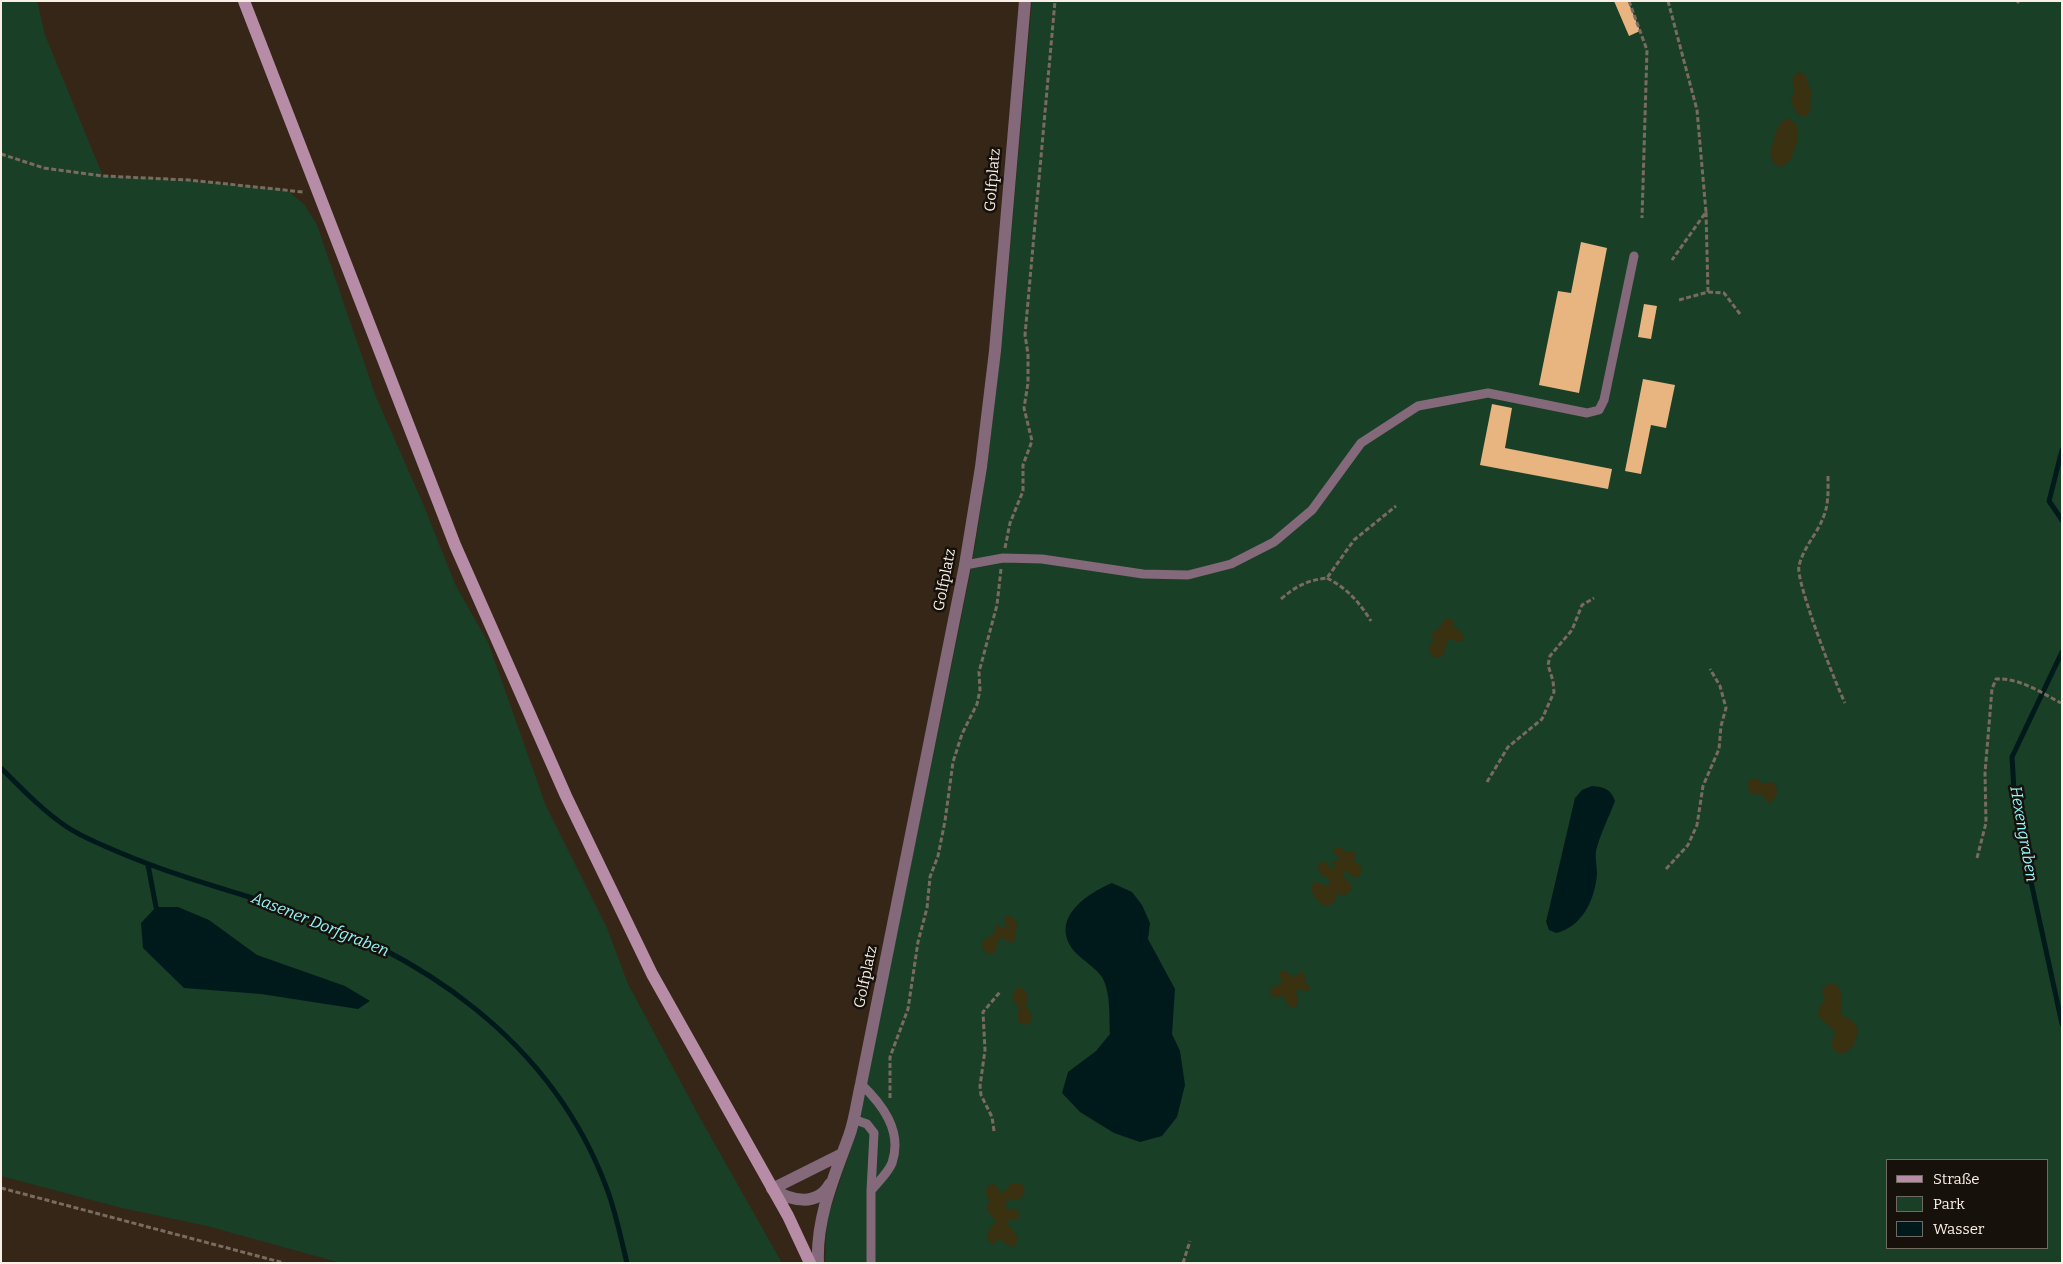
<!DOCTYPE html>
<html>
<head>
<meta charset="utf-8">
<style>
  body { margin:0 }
  #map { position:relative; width:2063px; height:1264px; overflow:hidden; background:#352618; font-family:Bitter,serif }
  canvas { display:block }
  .frame { position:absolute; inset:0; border:2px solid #f9efe6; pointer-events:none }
  .legend { position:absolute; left:1886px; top:1159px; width:162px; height:90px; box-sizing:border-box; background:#17110b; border:1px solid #716a63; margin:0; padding:6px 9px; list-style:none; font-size:15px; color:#f9efe6 }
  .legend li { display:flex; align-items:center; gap:10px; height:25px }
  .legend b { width:25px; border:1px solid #716a63 }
</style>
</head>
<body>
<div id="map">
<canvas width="2063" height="1264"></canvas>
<div class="frame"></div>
<ul class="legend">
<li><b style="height:6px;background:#b68ca6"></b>Straße</li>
<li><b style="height:14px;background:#193f27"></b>Park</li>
<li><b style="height:14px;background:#001a1b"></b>Wasser</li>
</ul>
</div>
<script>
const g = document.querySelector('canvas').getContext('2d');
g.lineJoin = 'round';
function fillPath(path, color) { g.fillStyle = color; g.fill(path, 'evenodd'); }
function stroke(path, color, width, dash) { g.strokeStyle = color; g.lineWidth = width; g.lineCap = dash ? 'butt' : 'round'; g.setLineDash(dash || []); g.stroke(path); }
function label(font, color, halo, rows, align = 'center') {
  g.font = font + ' Bitter,serif'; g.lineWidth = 5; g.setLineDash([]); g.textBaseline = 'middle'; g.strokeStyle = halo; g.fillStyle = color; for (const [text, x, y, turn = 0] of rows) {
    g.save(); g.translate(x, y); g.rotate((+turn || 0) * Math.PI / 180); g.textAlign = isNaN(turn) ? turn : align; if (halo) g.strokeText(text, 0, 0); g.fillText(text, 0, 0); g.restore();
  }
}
fillPath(new Path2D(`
  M1 1H37L45 35 103 176 189 180 287 190 304 204 317 225 376 397 424 506 456 586 488 642 546 806 607 928 628 984 700 1118 782 1263H341L207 1226 122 1208 1 1176Z
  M1032 1H2062V1263H825L827 1220 857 1129 972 565 987 468 1001 351ZM1887 1160H2047V1248H1887Z`), '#193f27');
fillPath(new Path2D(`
  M1798 72 1805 74 1812 95 1810 99 1811 109 1806 117 1797 114 1791 101 1794 92 1792 79Z
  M1789 118 1797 125C1799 139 1795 161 1781 167L1773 163 1770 153C1775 142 1774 122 1789 118Z
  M1445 618 1454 620V627L1462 632 1464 639 1459 642 1448 639 1443 656 1434 658 1429 651 1430 644 1434 641 1431 634 1440 627Z
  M1756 778 1764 784 1771 782 1776 784 1777 794 1771 803 1766 801 1763 795 1750 794 1747 784 1750 780Z
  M1338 846 1345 851 1355 852 1356 855 1354 861 1361 866 1362 872 1358 877 1354 878 1345 870 1343 877 1350 883 1352 890 1344 896 1337 893 1334 903 1326 906C1319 905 1311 894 1311 886L1316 881 1326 886 1329 884V879L1320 874 1317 867 1321 862H1325L1332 869 1335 867 1332 862 1340 859 1332 851Z
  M1009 915 1017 922 1015 940 1010 943 1002 938 999 939 995 953 988 954 982 948 983 940 994 934 996 925 1006 928 1004 918Z
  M1284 970 1293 977 1302 971 1304 972 1305 981 1310 988 1307 992 1300 989 1296 991 1298 1003 1294 1008 1288 1005 1283 996 1275 998 1270 994 1271 988 1282 983 1279 973Z
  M1828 983 1837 985C1845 996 1840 1002 1841 1014L1855 1023 1858 1032 1853 1047 1843 1054 1838 1053 1831 1046 1835 1032 1818 1016 1819 1007 1825 1002 1822 990Z
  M1017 988H1022L1028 994 1026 1006 1032 1016V1020L1027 1025 1019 1023 1017 1016 1019 1008 1012 999 1014 991Z
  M1012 1183 1022 1184 1025 1192 1020 1199 1007 1201 1005 1206 1009 1209 1019 1211 1020 1214 1017 1220H1011L1007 1223 1018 1237 1015 1247 1007 1245 1000 1239 993 1244 988 1241 987 1233 996 1221 986 1209 989 1201 986 1193 987 1185 994 1184 1002 1193Z`), '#393110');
fillPath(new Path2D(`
  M1592 786C1604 787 1611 789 1615 801 1609 817 1600 834 1596 851 1595 859 1597 867 1597 874 1595 900 1582 927 1556 933L1549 930 1546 922 1575 798 1582 790Z
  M1112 883 1132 892 1142 905 1150 923 1148 939 1175 989 1172 1034 1180 1051 1185 1085 1177 1117 1162 1136 1140 1142 1114 1133 1080 1112 1062 1093 1068 1072 1096 1051 1110 1034C1109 1016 1111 993 1102 977 1095 967 1082 960 1074 951 1049 919 1086 894 1112 883Z
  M156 907H178L209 920 257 955 345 986 370 1001 358 1009 261 994 184 988 143 948 141 923Z`), '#001a1b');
stroke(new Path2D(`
  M2062 450 2049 501 2062 520
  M2062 652 2012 757 2015 808 2062 1024
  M1 768C21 788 43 811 67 827 82 837 100 844 116 851 167 873 220 888 272 904 419 950 552 1040 607 1189 616 1213 621 1239 627 1263
  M148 865 156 907`), '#001a1b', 5);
fillPath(new Path2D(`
  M1614 1H1628L1640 31 1629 36Z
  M1581 242 1607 248 1579 393 1539 385 1558 291 1571 293Z
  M1644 304 1657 306 1651 339 1638 337Z
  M1643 379 1675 385 1666 428 1651 425 1641 474 1625 471Z
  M1492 404 1512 408 1505 448 1612 469 1608 489 1480 465Z`), '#e8b480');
stroke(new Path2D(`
  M1629 1 1647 50 1642 218
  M1668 1 1697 110 1706 212 1672 260
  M2017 1 2019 3
  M1 154 44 168 103 176 189 180 303 192
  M1708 292 1724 293 1740 314
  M1679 300 1708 292 1706 212
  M1828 476C1828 491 1829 504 1823 518 1817 534 1803 548 1799 566 1795 580 1836 685 1845 703
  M1005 548 1010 523 1023 491V465L1032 441 1024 408 1028 383V354L1025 335 1055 1
  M1327 578C1348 589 1359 602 1371 621
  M1281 599C1296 586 1308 580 1327 578L1354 540 1396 506
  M1487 782 1508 747 1542 719 1554 692 1553 681 1548 665 1550 656 1572 630 1582 605 1594 598
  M1977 858 1986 823 1985 773 1992 689 1996 679C2020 678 2040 692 2061 703
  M1666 869 1688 845 1697 825 1703 786 1719 749 1721 726 1726 708 1720 686 1710 669
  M890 1098V1057L908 1009 918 942 927 908 930 877 938 856 945 821 953 762 962 734 977 704 980 690 979 672 997 605 1001 569
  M994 1131 992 1117 981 1095 980 1086 985 1050 983 1012 1000 992
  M1 1188 284 1263
  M1183 1263 1190 1241`), '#796c5f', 3, [5, 2.5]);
stroke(new Path2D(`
  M965 565 1003 558 1042 559 1143 574 1188 575 1231 564 1274 542 1312 510 1361 443 1418 406 1488 393 1587 413 1599 410 1604 400 1634 256
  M861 1084C882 1104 903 1131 892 1163 888 1173 877 1183 871 1191
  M853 1119 867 1124 874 1133 871 1191V1263`), '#836979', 9);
stroke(new Path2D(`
  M830 1184C817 1207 791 1201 772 1189L840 1155
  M818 1263C816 1218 834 1177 849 1136 855 1120 857 1101 861 1084L965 565 981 467 995 351 1025 1`), '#836979', 12);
stroke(new Path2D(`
  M244 1 455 545 566 796 652 974 788 1216 810 1263`), '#b68ca6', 12);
label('15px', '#f9efe6', '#17110b', [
  ["Golfplatz",993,180,-85],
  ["Golfplatz",945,580,-79],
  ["Golfplatz",866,977,-78]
]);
label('italic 16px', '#8ff7fa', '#17110b', [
  ["Hexengraben",2023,834,80],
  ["Aasener Dorfgraben",320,925,22]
]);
</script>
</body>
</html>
